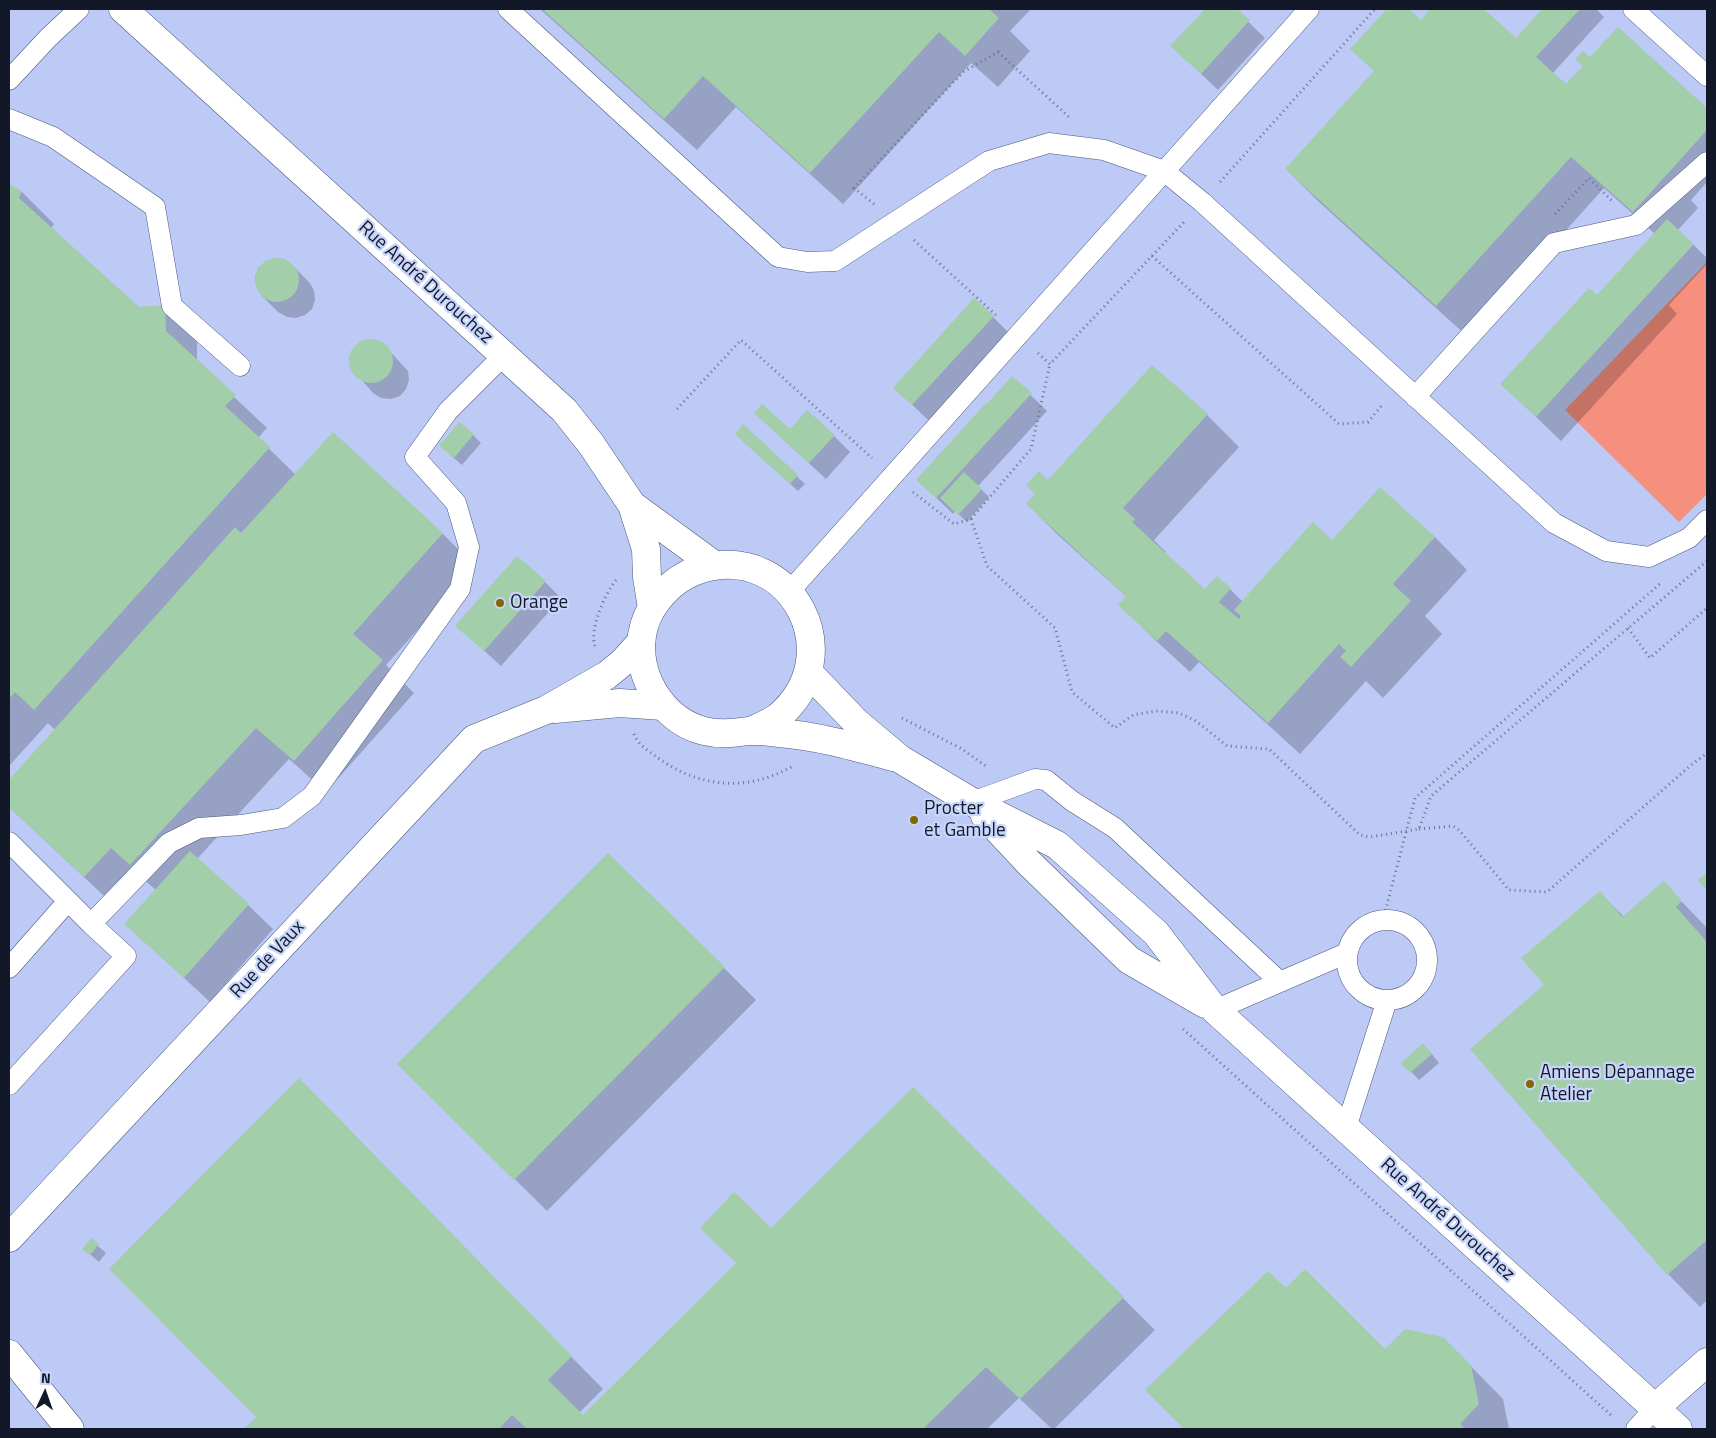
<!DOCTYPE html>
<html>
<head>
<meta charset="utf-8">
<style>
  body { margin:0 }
  #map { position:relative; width:1716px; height:1438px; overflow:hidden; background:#c8d5fa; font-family:"Titillium Web",sans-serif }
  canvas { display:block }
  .frame { position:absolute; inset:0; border:10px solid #131829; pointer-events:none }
  .north { position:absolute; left:20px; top:1368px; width:50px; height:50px; -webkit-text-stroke:4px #c8d5fa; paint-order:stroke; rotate:3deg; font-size:14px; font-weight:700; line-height:20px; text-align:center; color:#131829 }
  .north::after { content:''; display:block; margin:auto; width:18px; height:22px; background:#131829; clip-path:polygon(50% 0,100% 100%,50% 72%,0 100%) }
</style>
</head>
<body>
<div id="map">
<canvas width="1716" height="1438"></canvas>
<div class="frame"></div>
<div class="north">N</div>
</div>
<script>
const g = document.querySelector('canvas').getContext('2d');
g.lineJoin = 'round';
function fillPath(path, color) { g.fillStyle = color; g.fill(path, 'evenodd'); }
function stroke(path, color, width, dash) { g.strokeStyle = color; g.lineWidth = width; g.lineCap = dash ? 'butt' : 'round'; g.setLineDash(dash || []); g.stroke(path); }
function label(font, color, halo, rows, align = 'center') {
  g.font = font + ' "Titillium Web",sans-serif'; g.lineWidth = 4.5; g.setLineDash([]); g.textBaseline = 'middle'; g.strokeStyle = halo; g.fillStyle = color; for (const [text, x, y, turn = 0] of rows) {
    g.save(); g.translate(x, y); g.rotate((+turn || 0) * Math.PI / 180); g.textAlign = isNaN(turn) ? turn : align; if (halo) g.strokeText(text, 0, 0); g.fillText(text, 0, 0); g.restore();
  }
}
fillPath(new Path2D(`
  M9 9H1707V1429H9Z`), '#bccaf5');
fillPath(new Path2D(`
  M1707 262V494L1679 522 1565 410Z`), '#f58f7e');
fillPath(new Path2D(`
  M540 9H1031L1010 31 1030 51 998 87 971 63 843 204 736 107 697 150Z
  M1207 9H1235L1265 38 1218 90 1172 46Z
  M1389 9H1407L1421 21 1432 9H1482L1521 44 1518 38 1544 9H1596L1604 17 1553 73 1567 85 1618 28 1707 110V182L1691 200 1698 208 1678 230 1707 258V264L1669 305 1677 314 1561 441 1502 384 1597 297 1655 234 1604 188 1469 338 1318 201 1286 169 1375 72 1352 49Z
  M9 185 22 192 54 224 51 229 138 308 164 306 197 339V362L267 428 258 438 296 475 334 434 443 534 475 566 386 665 414 693 326 792 289 759 197 859 248 905 273 929 210 1002 126 924 156 890 143 879 117 908 9 807V782L55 730 48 723 9 766Z
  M274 258 284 259 292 265 309 282 314 290 315 300 312 309 305 315 296 318 287 317 278 312 261 295 256 286 255 277 258 268 266 261Z
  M993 317 1009 333 929 421 895 388Z
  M368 340 377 341 385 346 408 371 409 380 406 389 400 396 391 399 381 398 373 393 351 368 349 359 352 350 359 343Z
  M1013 378 1047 411 978 486 989 497 967 522 955 511 953 514 918 480Z
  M1207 415 1239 447 1154 540 1166 552 1164 554 1205 591 1230 589 1243 602 1332 542 1380 489 1435 537 1467 570 1425 616 1442 634 1383 698 1366 681 1300 754 1199 662 1190 672 1152 637 1120 605 1127 597 1059 536 1027 504 1048 482Z
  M743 426 805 484 798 491 744 442Z
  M772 429 834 436 850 452 826 479Z
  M473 435 481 443 462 465 449 454Z
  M545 582 561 598 501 666 457 626Z
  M1664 883 1707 928V1300L1700 1307 1668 1274 1472 1049 1546 985 1599 892 1624 917Z
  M724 968 756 1000 547 1211 399 1064Z
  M1431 1053 1439 1063 1419 1080 1403 1063Z
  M913 1089 1155 1330 1054 1429H1052L1019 1398 987 1429H245L257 1417 331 1112 603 1389 579 1413 583 1417Z
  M91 1240 106 1253 99 1262 84 1249Z
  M1286 1289 1385 1351 1443 1338 1503 1399 1509 1429H1186L1147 1390Z`), '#0003');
fillPath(new Path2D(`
  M542 9H989L999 18 965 56 939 32 810 173 703 76 664 119Z
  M1205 9H1237L1250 20 1201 74 1170 46Z
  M1387 9H1409L1421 20 1430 9H1484L1516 38 1542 9H1580L1536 57 1566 84 1583 66 1575 59 1583 51 1590 57 1618 27 1707 108V130L1633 212 1571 157 1436 306 1285 169 1374 71 1350 49Z
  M9 184 22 191 19 198 139 307 165 305 166 331 236 395 225 406 270 447 34 710 15 692 9 699Z
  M1667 219 1694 244 1536 417 1500 384 1589 288 1597 295Z
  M255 280a22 22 0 1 1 44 0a22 22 0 1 1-44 0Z
  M974 298 994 316 912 405 893 388Z
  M349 361a22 22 0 1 1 44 0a22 22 0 1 1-44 0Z
  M1152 365 1208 414 1123 508 1135 519 1132 522 1205 589 1217 576 1231 588 1219 602 1239 619 1241 616 1234 610 1313 522 1332 540 1380 487 1435 537 1393 584 1411 601 1351 667 1340 657 1346 651 1339 644 1268 723 1166 631 1157 641 1118 605 1126 596 1026 504 1035 494 1026 485 1039 471 1048 480Z
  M1012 376 1032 393 936 498 916 480 986 403V405Z
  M762 404 790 429 807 410 835 435 809 463 754 413Z
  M459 422 474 434 454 458 439 446Z
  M743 424 798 475 790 484 735 434Z
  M333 432 443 533 353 634 383 660 294 761 256 728 130 865 111 848 84 877 9 807V780L235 527 241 533Z
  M964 472 982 489 958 515 940 498Z
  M517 556 546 581 484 651 455 626Z
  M190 851 249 904 184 978 124 924Z
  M608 853 725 967 514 1180 397 1064Z
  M1707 872V890L1698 880Z
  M1664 881 1682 901 1676 907 1707 942V1240L1667 1275 1470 1049 1544 985 1521 958 1600 891 1622 917Z
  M1423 1043 1432 1054 1410 1073 1401 1063Z
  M299 1078 572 1356 548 1380 583 1415 736 1263 700 1228 734 1192 771 1228 913 1087 1124 1297 1020 1399 986 1367 923 1429H527L512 1415 499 1429H244L256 1417 109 1269Z
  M91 1238 99 1244 90 1255 82 1249Z
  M1305 1269 1385 1349 1405 1329 1443 1337 1471 1365 1479 1404 1460 1424 1465 1429H1184L1145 1390 1268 1271 1286 1288Z`), '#a2ceaa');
const service = new Path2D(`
  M508 9 778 257 807 262 835 261 989 161 1049 143 1104 150 1164 171 1202 202 1554 523 1606 551 1649 557 1689 538 1707 520
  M1633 9 1707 76
  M9 80 48 38 79 9
  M9 119 53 137 155 207 172 306 240 366
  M1415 397 1554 243 1636 225 1707 162
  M789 592 1309 9
  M972 802 1035 779 1046 780 1072 801 1115 828 1280 982
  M9 842 91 924 169 843 199 828 241 825 283 818 312 796 460 589 469 547 456 503 415 457 448 411 504 355
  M1347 960a40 40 0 1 1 80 0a40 40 0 1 1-80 0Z
  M9 968 68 901
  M1215 1010 1347 953
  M9 1085 126 956 91 924
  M1346 1128 1387 1000
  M1636 1429 1655 1408`);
const minor = new Path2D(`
  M555 709 620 703 663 706
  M9 1238 474 739 546 710 607 675 623 662 641 642
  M9 1354 70 1429
  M1655 1408 1707 1362`);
const secondary = new Path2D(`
  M123 9 564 410 591 444 632 505 714 565
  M632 505 646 549 647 577 652 608
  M808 672 856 722 900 759 972 802 1057 845 1156 933 1215 1010 1678 1429
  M751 731C759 727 770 723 778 717 851 656 792 542 701 569 681 575 664 589 652 608 624 654 653 718 704 731 721 735 733 733 749 731 759 730 769 732 779 733 818 736 856 747 893 757
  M985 816 1029 863 1129 960 1205 1004`);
stroke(service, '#4c5881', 21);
stroke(minor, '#4c5881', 29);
stroke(secondary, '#4c5881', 29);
stroke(new Path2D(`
  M1220 182 1375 9
  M874 204 854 188 963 72 998 52 1069 117
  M1555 214 1589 178 1613 202
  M914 240 998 317
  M1152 256 1339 424 1368 422 1383 404
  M1038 353 1050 364 1184 222
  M677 409 741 340 872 458
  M913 492 954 524 971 519 1031 449 1050 364
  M971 519 987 566 1055 628 1072 692 1115 728 1133 715 1156 711 1179 713 1196 721 1227 746 1269 749 1360 835 1370 837 1419 829 1431 796 1707 561
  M1628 628 1650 658 1707 608
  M595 646C589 629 605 594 616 580
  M902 718 962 749 987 767
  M634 734C637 744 650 752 658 758 700 788 748 792 793 766
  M1419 829 1453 826 1460 831 1509 890 1547 892 1691 765 1707 753
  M1383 920 1415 798 1662 582
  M1183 1029 1613 1417`), '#6a738d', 3, [1, 4]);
stroke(service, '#fff', 20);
stroke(minor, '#fff', 28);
stroke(secondary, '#fff', 28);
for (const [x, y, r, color] of [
  [500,603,5,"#836800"],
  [914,820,5,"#836800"],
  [1530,1084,5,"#836800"]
]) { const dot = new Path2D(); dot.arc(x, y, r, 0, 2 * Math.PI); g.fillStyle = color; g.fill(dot); stroke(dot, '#c8d5fa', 2); }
label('19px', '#131829', '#c8d5fa', [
  ["Rue André Durouchez",425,283,42],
  ["Rue de Vaux",268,960,-47],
  ["Rue André Durouchez",1447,1220,42]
]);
label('19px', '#131829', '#c8d5fa', [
  ["Orange",510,603],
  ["Procter",924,809],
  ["et Gamble",924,831],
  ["Amiens Dépannage",1540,1073],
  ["Atelier",1540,1095]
], 'left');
</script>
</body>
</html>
